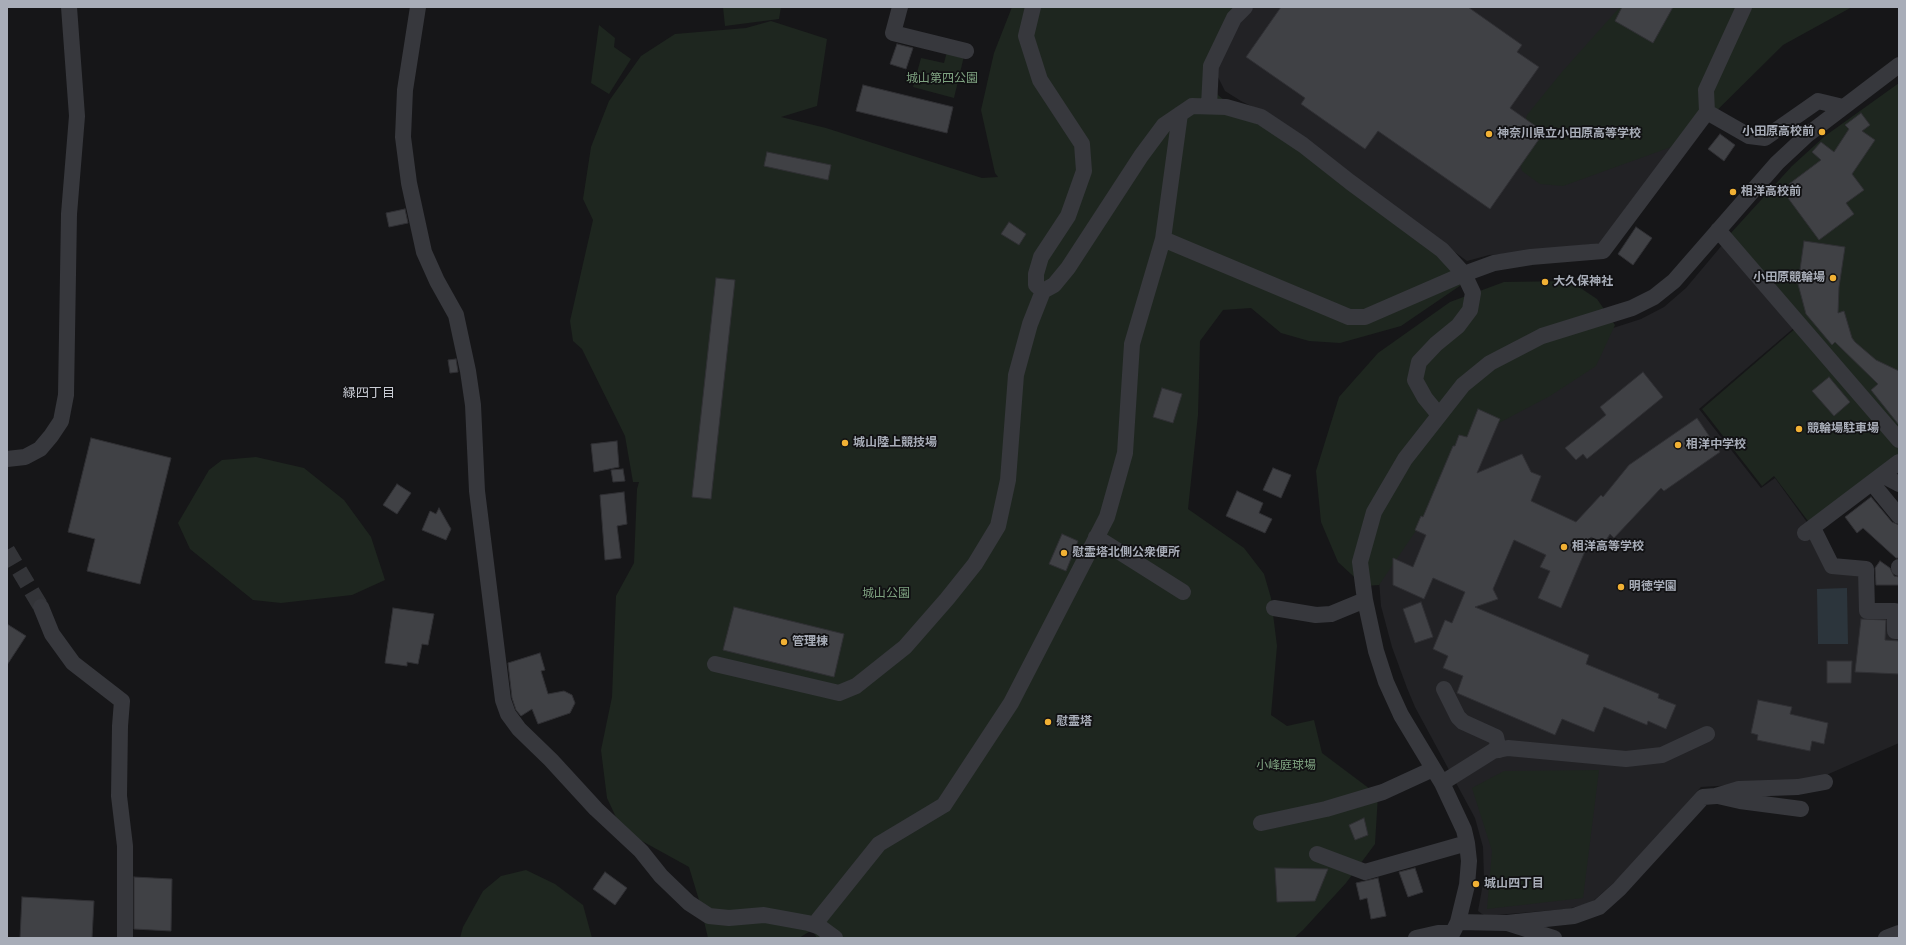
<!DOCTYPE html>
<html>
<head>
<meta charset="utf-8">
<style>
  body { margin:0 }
  #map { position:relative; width:1906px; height:945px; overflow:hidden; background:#161618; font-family:"Titillium Web",sans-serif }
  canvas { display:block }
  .frame { position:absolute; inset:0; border:8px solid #a8adb8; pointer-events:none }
</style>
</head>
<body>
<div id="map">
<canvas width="1906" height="945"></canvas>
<div class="frame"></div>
</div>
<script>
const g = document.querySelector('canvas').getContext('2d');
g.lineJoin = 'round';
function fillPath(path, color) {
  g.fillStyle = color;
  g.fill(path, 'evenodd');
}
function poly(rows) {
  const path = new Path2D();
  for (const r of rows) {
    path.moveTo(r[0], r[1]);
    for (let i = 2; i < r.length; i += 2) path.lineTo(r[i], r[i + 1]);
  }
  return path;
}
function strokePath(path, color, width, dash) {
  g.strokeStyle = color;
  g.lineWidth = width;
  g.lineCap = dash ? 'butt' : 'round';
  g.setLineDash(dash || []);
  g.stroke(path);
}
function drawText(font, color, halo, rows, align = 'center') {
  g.font = font + ' "Titillium Web","Noto Sans JP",sans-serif';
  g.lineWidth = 3.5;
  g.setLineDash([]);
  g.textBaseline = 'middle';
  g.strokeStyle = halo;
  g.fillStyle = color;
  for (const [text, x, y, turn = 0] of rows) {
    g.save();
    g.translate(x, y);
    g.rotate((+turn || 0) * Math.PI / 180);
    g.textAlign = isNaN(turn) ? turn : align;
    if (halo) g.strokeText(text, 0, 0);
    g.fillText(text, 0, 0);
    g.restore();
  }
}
fillPath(poly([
  [1250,7,1736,7,1696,117,1601,243,1516,253,1489,255,1467,261,1265,113,1241,101,1225,91,1218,77,1219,60,1232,32],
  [1723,244,1795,327,1699,409,1761,488,1775,478,1809,525,1830,569,1863,571,1864,613,1892,614,1899,633,1899,743,1824,776,1801,781,1701,787,1625,873,1591,903,1567,909,1485,916,1478,911,1484,878,1483,847,1475,818,1415,707,1407,688,1392,647,1381,606,1379,580,1545,350,1641,319,1664,307,1686,288]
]), '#222225');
fillPath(poly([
  [723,7,781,7,779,19,725,26],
  [1012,7,1237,7,1208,62,1218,95,1247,119,1282,136,1446,261,1464,283,1401,326,1340,343,1309,341,1281,333,1251,308,1223,310,1200,341,1198,415,1188,509,1244,548,1264,574,1271,598,1277,646,1271,715,1287,726,1314,720,1322,753,1378,795,1375,844,1346,883,1303,930,1294,938,817,938,812,930,799,938,708,938,699,900,689,867,622,830,607,798,601,750,612,697,616,596,634,563,637,489,639,482,633,482,625,436,582,349,573,341,570,321,593,220,583,199,591,147,609,101,641,56,675,34,746,28,771,21,827,39,817,106,781,117,826,128,982,178,998,177,995,173,981,110,994,53],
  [1620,7,1852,7,1783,45,1685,142,1563,186,1540,184,1522,171,1517,149,1527,115,1561,73],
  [599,25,615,38,614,47,631,59,609,94,591,83],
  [947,52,964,56,954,98,913,87,921,58,944,63],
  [1899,83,1899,455,1811,525,1774,476,1762,486,1702,409,1804,321,1730,234,1792,166,1825,136],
  [1570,281,1597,299,1615,325,1596,366,1550,396,1495,425,1456,472,1379,585,1364,586,1338,562,1321,522,1316,471,1339,397,1378,353,1450,302,1504,282],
  [256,457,304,468,344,500,371,537,385,580,352,595,281,603,253,600,190,549,178,523,209,470,222,460],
  [1599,770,1583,898,1487,909,1492,851,1472,788,1504,771],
  [526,870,555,884,583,905,592,938,460,938,463,927,483,891,501,876]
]), '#1e261f');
fillPath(poly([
  [1847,588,1848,644,1818,644,1817,589]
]), '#2c353c');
const building = poly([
  [1281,7,1468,7,1522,45,1517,52,1539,67,1510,108,1544,132,1490,209,1378,131,1365,149,1301,104,1305,98,1246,57,1281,7],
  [1622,7,1673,7,1653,43,1615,21,1622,7],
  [897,44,913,48,906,69,890,64,897,44],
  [863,85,953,107,947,133,856,111,863,85],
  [1861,113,1870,125,1862,131,1875,140,1852,174,1864,190,1846,203,1854,214,1819,240,1788,198,1795,193,1789,184,1821,160,1812,152,1821,142,1834,152,1849,129,1845,125,1861,113],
  [1720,134,1735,145,1724,161,1708,149,1720,134],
  [767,152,831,165,828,180,764,166,767,152],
  [405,209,408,223,389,227,386,213,405,209],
  [1009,222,1026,234,1019,245,1001,234,1009,222],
  [1636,227,1652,238,1633,265,1618,254,1636,227],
  [1804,241,1845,247,1839,287,1838,313,1844,311,1852,338,1855,342,1876,360,1899,371,1899,425,1871,390,1878,384,1835,342,1832,345,1806,314,1798,284,1804,241],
  [716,278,735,280,711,499,692,497,716,278],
  [456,359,458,372,450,373,448,360,456,359],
  [1643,372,1663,397,1587,459,1583,454,1576,460,1565,448,1606,415,1600,407,1643,372],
  [1829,377,1850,402,1834,416,1812,391,1829,377],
  [1162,388,1182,394,1173,423,1153,417,1162,388],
  [1478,409,1500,419,1477,473,1522,454,1531,472,1541,476,1531,501,1576,522,1601,495,1603,497,1629,465,1697,418,1720,452,1664,491,1661,488,1614,538,1610,534,1603,545,1591,537,1561,608,1538,598,1550,571,1540,567,1546,555,1514,540,1493,589,1498,599,1475,607,1589,655,1586,664,1659,694,1658,698,1676,705,1666,729,1648,721,1647,725,1604,707,1594,732,1562,719,1555,735,1457,693,1463,676,1443,668,1448,656,1433,649,1445,620,1452,623,1465,592,1433,578,1424,599,1393,585,1393,558,1413,567,1426,535,1415,530,1421,516,1423,517,1453,446,1455,446,1459,435,1467,437,1478,409],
  [91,438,171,458,140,584,87,571,95,539,68,532,91,438],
  [617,441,619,467,594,472,591,444,617,441],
  [1273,468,1291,475,1281,498,1263,490,1273,468],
  [623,469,625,481,613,482,611,470,623,469],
  [397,484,411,493,397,514,383,505,397,484],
  [1237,491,1263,503,1259,513,1272,519,1265,533,1226,516,1237,491],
  [624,492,627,524,617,526,621,558,605,560,600,495,624,492],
  [1871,497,1892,522,1899,525,1899,558,1896,558,1863,528,1857,533,1845,517,1871,497],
  [439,508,451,529,446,540,422,530,430,511,436,514,439,508],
  [1062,534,1078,541,1066,571,1049,564,1062,534],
  [1880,561,1890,568,1894,576,1899,577,1899,585,1876,585,1875,568,1880,561],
  [1421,602,1433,637,1415,643,1403,609,1421,602],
  [734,607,844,634,834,677,723,650,734,607],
  [393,608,434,614,428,645,422,644,418,664,407,662,407,666,385,663,393,608],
  [1861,619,1886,620,1885,640,1899,641,1899,674,1855,672,1861,619],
  [7,624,26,636,7,665,7,624],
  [540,653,545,670,541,671,548,694,564,691,572,695,575,703,570,713,538,724,532,709,521,716,516,710,512,698,508,663,540,653],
  [1827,661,1852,661,1851,683,1827,683,1827,661],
  [1758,700,1792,707,1790,714,1828,723,1824,744,1812,741,1810,751,1757,740,1758,735,1751,733,1758,700],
  [1364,818,1368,835,1355,840,1349,825,1364,818],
  [1275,868,1328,869,1315,901,1277,902,1275,868],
  [1415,868,1423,892,1408,897,1399,872,1415,868],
  [605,872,627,888,615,905,593,889,605,872],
  [134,877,172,879,171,931,134,929,134,877],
  [1378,878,1386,916,1371,919,1367,898,1360,900,1356,883,1378,878],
  [22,897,94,901,92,938,20,938,22,897]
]);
fillPath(building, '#404145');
strokePath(building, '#303034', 1);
strokePath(poly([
  [7,550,41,607]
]), '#333438', 16, [16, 8]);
strokePath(poly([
  [418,7,405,90,403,137,409,183,424,252,437,281,456,315,468,371,473,405,477,491,503,700,508,714,519,729,551,760,596,809,641,851,661,876,689,903,709,916,729,918,764,915,808,923,820,927,835,938],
  [900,7,893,33,966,51],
  [1033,7,1026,36,1040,80,1082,144,1084,171,1068,216,1041,257,1036,274,1036,285,1043,291,1054,285,1068,268,1141,156,1164,125,1192,106,1226,107,1261,117,1303,145,1350,182,1442,250,1464,274,1473,293,1470,310,1458,326,1436,344,1419,362,1415,380,1425,398,1439,415],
  [1209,106,1211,66,1234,18,1245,7],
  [1707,112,1706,90,1744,7],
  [1718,230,1899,440],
  [1163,239,1349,317,1365,317,1464,274,1494,263,1531,257,1603,251,1707,112,1749,136,1765,138,1818,101,1843,107],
  [7,459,25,457,40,449,51,436,61,421,66,395,69,214,77,116,69,7],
  [1882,475,1899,484],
  [1872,483,1899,516],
  [1813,528,1832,566,1866,569,1867,611,1895,611,1895,631,1899,631],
  [1805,533,1899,462],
  [1096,537,1183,592],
  [1899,568,1899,567],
  [41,607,52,634,73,663,122,701,120,726,119,796,125,846,125,938],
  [1274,608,1316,615,1331,614,1365,600],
  [715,664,839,693,856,686,905,647,947,599,975,564,998,526,1008,480,1016,375,1030,324,1043,291],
  [1444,689,1458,717,1463,722,1496,737,1499,750],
  [1442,783,1493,751,1508,748,1626,759,1662,755,1707,734],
  [1718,796,1740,801,1801,809],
  [1261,823,1326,809,1383,792,1433,769],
  [1317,854,1365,872,1467,843],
  [1458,922,1507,923,1554,938],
  [1507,923,1574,916,1599,907,1619,889,1703,797,1716,796,1739,789,1798,787,1825,782],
  [814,925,879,844,944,805,1011,703,1107,517,1125,453,1132,344,1163,239,1180,114],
  [1416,938,1438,933,1452,933],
  [1450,938,1458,922,1467,885,1469,861,1467,843,1464,830,1442,783,1401,715,1386,682,1376,651,1365,600,1360,562,1374,512,1405,459,1463,385,1490,363,1542,336,1632,308,1654,297,1674,281,1777,163,1807,135,1899,65],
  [1886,938,1899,933]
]), '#37383d', 16);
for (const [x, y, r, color] of [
  [1822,132,4,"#f2b134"],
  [1489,134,4,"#f2b134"],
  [1733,192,4,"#f2b134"],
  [1833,278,4,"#f2b134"],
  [1545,282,4,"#f2b134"],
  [1799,429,4,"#f2b134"],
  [845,443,4,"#f2b134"],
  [1678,445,4,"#f2b134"],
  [1564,547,4,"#f2b134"],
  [1064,553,4,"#f2b134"],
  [1621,587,4,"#f2b134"],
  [784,642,4,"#f2b134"],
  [1048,722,4,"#f2b134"],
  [1476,884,4,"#f2b134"]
]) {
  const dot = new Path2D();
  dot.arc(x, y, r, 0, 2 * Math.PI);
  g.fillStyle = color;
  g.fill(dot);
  strokePath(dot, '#111113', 1.5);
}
drawText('12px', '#7fa381', '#111113', [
  ["城山第四公園",942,79],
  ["城山公園",886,594],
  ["小峰庭球場",1286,766]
]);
drawText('bold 12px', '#a8adb8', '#111113', [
  ["小田原高校前",1814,132,"right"],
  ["神奈川県立小田原高等学校",1497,134],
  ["相洋高校前",1741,192],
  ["小田原競輪場",1825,278,"right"],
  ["大久保神社",1553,282],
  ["競輪場駐車場",1807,429],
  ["城山陸上競技場",853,443],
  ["相洋中学校",1686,445],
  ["相洋高等学校",1572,547],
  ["慰霊塔北側公衆便所",1072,553],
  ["明徳学園",1629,587],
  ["管理棟",792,642],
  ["慰霊塔",1056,722],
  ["城山四丁目",1484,884]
], 'left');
drawText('13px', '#c9ccd4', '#111113', [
  ["緑四丁目",369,394]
]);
</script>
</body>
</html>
